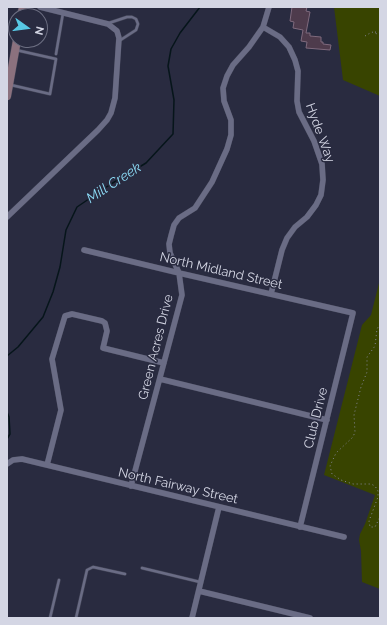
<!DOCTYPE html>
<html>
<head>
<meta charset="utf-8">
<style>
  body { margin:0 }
  #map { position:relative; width:387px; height:625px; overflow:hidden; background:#292b40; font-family:Raleway,sans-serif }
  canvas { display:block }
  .frame { position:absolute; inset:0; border:8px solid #d4d6e4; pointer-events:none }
  .north { position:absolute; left:8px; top:8px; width:40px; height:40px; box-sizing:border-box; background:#292b40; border:1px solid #6d6f82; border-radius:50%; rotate:104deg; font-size:11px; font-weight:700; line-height:16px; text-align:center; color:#d4d6e4 }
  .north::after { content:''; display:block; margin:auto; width:14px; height:18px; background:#58c8e4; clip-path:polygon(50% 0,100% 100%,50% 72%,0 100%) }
</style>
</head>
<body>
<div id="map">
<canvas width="387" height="625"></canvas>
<div class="frame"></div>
<div class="north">N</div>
</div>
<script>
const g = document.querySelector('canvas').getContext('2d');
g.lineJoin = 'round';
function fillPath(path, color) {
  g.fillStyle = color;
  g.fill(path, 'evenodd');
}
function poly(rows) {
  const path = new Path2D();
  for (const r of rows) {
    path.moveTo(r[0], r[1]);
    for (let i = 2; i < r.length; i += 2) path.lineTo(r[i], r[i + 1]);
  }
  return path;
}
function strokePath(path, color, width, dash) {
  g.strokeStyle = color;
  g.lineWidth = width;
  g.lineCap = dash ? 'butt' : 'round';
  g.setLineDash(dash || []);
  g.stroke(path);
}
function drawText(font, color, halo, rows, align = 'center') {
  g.font = font + ' Raleway,sans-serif';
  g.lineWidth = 3;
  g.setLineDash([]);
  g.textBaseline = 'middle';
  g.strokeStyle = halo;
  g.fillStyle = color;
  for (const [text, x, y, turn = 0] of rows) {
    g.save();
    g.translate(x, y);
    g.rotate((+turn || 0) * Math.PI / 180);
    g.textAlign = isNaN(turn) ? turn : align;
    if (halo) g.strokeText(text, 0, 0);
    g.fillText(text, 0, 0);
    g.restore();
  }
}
fillPath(poly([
  [334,7,380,7,380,96,343,80],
  [380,279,380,589,362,582,361,551,359,540,360,534,365,524,375,495,324,475,362,325,371,315]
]), '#384400');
strokePath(poly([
  [7,356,18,347,43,317,53,292,60,267,66,230,77,207,111,184,146,163,173,134,174,100,168,66,171,49,180,33,200,7],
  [7,412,9,417,10,434,7,439]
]), '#06151a', 1.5);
const building = poly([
  [292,7,307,7,306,11,310,12,306,33,310,33,310,36,321,37,321,42,323,42,323,44,331,45,330,50,306,48,307,42,301,41,303,30,293,28,294,22,290,21,292,7]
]);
fillPath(building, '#4e3b4c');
strokePath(building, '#7f6a7d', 1);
const lane = poly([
  [109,23,127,17,132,17,136,19,138,24,136,30,119,41],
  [56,54,63,13],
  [11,85,50,94,56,59,16,50],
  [142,568,200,582],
  [50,618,59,580],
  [76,618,87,570,93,567,125,574]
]);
const street = poly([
  [263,27,280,37,289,47,295,60,298,71,297,101,299,112,314,141,322,164,323,180,321,195,316,205,307,217,295,227,287,238,282,250,271,294],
  [7,217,98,130,107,120,111,113,115,98,119,38,117,31,108,24,40,7],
  [84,250,179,273,353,313,300,527],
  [160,379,327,420],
  [7,464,13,460,22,459,344,537],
  [47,465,61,410,52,359,65,316,72,314,102,321,105,323,107,331,103,348,164,363],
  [131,486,182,295,179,273,170,253,169,244,171,236,174,225,179,218,195,208,212,182,227,149,231,135,231,120,224,101,223,88,227,76,233,65,249,47,263,27,269,7],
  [199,591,310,618],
  [192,618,219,507]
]);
const secondary = poly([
  [21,16,23,7],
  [7,96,17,40]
]);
strokePath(lane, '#444658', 3.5);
strokePath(street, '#444658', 6);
strokePath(secondary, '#444658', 9);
strokePath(poly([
  [375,32,380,33],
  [365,36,372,32,380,35],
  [380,324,377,329,375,346,367,357,367,372,361,387,354,415,355,432,353,437,336,453,330,466,332,474,341,480,353,484,371,484,375,486,378,491,378,497,369,521,370,527,375,527,380,517]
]), '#858798', 1, [1, 3]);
strokePath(lane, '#6a6c85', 2.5);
strokePath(street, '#6a6c85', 5.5);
strokePath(secondary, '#8b717e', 8);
drawText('13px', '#d4d6e4', '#292b40', [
  ["Hyde Way",320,133,70],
  ["North Midland Street",221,271,13],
  ["Green Acres Drive",156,347,-76],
  ["Club Drive",316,418,-76],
  ["North Fairway Street",178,486,13]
]);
drawText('italic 14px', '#8dddf8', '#292b40', [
  ["Mill Creek",114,183,-33]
]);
</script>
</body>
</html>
